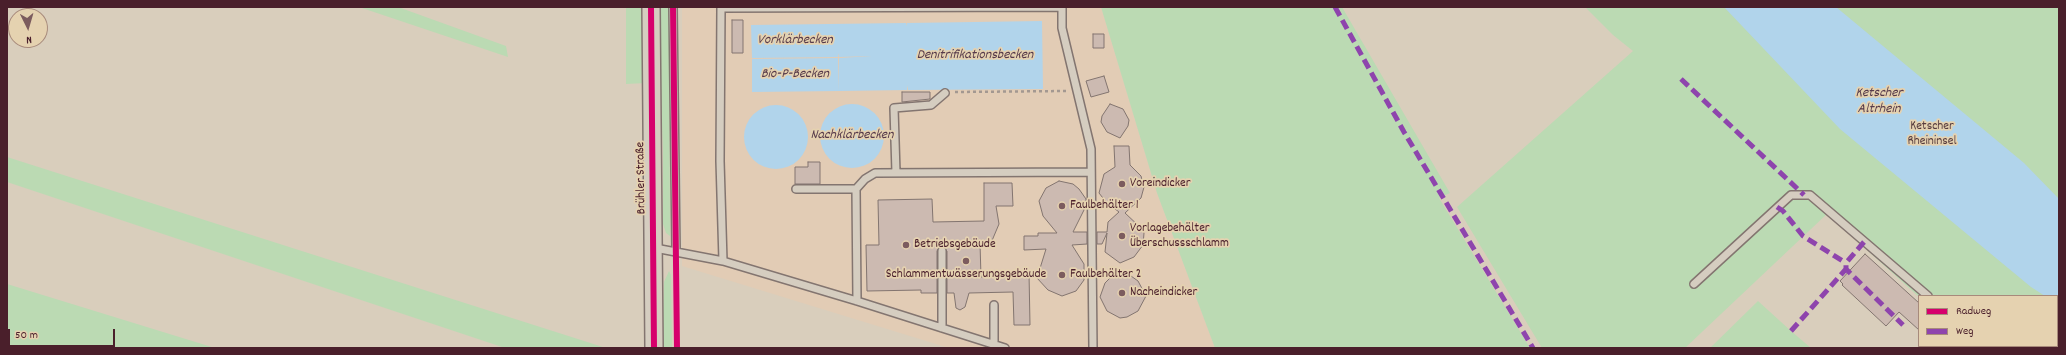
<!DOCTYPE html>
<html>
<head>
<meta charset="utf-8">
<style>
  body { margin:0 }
  #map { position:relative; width:2066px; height:355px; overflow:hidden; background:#d9cebc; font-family:Dekko,sans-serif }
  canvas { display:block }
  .frame { position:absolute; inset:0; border:8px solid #4a1f2b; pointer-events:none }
  .legend { position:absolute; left:1918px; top:295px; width:140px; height:52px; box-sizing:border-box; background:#e5d2b0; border:1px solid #a78a7b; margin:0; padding:5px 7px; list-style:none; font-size:12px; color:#4a1f2b }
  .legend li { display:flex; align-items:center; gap:8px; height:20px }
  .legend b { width:20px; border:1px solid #a78a7b }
  .north { position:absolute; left:8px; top:8px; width:40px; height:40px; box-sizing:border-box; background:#e5d2b0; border:1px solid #a78a7b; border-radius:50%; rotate:175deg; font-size:11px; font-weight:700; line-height:16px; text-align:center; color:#4a1f2b }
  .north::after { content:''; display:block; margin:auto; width:14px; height:18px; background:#7c5c5e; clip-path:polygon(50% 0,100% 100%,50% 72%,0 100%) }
  .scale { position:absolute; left:8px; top:329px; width:107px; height:18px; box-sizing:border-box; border:2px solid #4a1f2b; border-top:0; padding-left:5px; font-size:12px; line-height:14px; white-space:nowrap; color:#4a1f2b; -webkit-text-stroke:3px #e5d2b0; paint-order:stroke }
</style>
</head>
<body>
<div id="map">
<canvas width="2066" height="355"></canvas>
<div class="frame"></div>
<ul class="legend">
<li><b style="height:5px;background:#d6006c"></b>Radweg</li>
<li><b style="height:5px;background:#8e44ad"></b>Weg</li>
</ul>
<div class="north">N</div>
<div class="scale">50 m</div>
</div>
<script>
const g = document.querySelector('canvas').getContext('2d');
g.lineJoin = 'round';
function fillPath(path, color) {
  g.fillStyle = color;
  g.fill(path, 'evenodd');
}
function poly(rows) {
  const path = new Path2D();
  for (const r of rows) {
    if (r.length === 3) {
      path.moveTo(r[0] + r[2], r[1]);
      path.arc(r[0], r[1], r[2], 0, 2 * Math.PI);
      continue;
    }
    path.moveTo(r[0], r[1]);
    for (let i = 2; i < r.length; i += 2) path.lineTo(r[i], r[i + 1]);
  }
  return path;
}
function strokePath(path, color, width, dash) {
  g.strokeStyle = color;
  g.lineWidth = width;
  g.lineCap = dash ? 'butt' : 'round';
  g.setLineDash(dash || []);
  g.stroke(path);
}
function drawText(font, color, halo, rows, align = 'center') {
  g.font = font + ' Dekko,sans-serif';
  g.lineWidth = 3.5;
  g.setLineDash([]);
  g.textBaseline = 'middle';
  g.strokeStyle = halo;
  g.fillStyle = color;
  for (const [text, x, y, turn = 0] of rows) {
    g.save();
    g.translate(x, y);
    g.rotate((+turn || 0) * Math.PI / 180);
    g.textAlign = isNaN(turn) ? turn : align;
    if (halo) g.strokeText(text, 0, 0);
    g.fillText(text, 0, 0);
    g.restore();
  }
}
fillPath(poly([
  [682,7,1101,7,1157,193,1215,348,949,348,682,266]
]), '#e2ccb5');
fillPath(poly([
  [359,7,398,7,506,46,508,57],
  [626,7,642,7,646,83,626,84],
  [657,7,669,7,670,236,666,233,663,224,663,150],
  [1101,7,1342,7,1450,193,1439,198,1530,348,1215,348,1157,193],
  [1585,7,2059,7,2059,348,1989,348,1986,346,2057,346,2057,296,1919,297,1857,241,1829,212,1685,348,1542,348,1457,207,1633,51,1613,35],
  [7,157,606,348,505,348,7,182],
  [669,271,671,275,672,348,662,348,664,282],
  [7,284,215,348,7,348],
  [1758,301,1791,331,1811,348,1710,348]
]), '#bbdab3');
fillPath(poly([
  [1724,7,1836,7,2024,163,2059,199,2059,305,2057,304,2057,296,2045,296,2031,287,1840,129],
  [1042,21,1043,89,908,90,907,85,907,90,839,91,839,58,872,56,839,57,838,53,838,57,752,58,751,25,906,23,906,26,907,23],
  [838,58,839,91,752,92,752,59],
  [852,136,32],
  [776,137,32]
]), '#b1d4eb');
const building = poly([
  [732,20,743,20,743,53,732,53,732,20],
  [1093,34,1104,34,1104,48,1093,48,1093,34],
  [1104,76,1109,92,1091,97,1086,81,1104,76],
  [902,92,930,92,930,99,902,102,902,92],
  [1110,104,1123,109,1129,120,1128,126,1120,138,1107,132,1101,122,1102,116,1110,104],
  [1114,146,1129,146,1130,165,1141,176,1144,187,1141,198,1125,213,1141,228,1144,233,1143,245,1134,257,1120,263,1105,252,1107,233,1102,244,1097,244,1097,232,1107,232,1108,222,1119,212,1106,202,1099,193,1104,174,1115,167,1114,146],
  [808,162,820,162,820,184,795,184,795,167,808,167,808,162],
  [1059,181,1073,184,1079,189,1086,199,1084,210,1073,232,1087,232,1087,244,1072,245,1084,264,1084,280,1076,291,1062,296,1048,290,1037,278,1046,249,1024,250,1024,236,1038,236,1038,233,1057,233,1043,216,1039,201,1046,188,1059,181],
  [984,183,1012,183,1013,206,996,206,999,224,991,243,980,243,981,277,1013,277,1013,273,1029,273,1030,325,1014,325,1013,292,969,293,965,307,960,310,956,308,954,293,947,293,947,251,942,246,939,247,937,251,937,293,921,293,921,290,867,291,866,245,879,245,878,200,932,199,933,222,984,221,984,183],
  [1865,254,1919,303,1919,330,1899,312,1886,326,1842,285,1843,284,1840,281,1865,254],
  [1124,271,1138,281,1146,296,1138,311,1127,317,1120,318,1107,311,1100,297,1105,283,1110,278,1124,271]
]);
fillPath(building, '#ccbab1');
strokePath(building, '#837570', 1);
const service = poly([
  [673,7,676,251],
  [896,173,894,108,931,105,945,93],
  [796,189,856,189],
  [655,248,723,261,857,301,1005,348],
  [942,251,942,328],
  [723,261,720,161,721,8,1062,7,1062,28,1091,149,1093,348],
  [1694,284,1791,195,1810,195,1928,296],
  [857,301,856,189,865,179,875,173,1091,172],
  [994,344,994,305],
  [1969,346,1970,348]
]);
const tertiary = poly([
  [651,7,654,348]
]);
strokePath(service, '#837570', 10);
strokePath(tertiary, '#837570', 20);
strokePath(poly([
  [955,92,1068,91]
]), '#a39891', 2.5, [3, 3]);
strokePath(service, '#d5cdc0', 7);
strokePath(tertiary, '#d5cdc0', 17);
strokePath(poly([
  [1335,7,1404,132,1533,348],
  [1681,79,1804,195],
  [1777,207,1783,211,1803,236,1846,263],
  [1864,242,1846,263,1846,269,1903,325],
  [1791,331,1846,269]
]), '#8e44ad', 5, [10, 5]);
strokePath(poly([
  [651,7,654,348],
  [673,7,677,348]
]), '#d6006c', 6);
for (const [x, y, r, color] of [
  [1122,184,4,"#7c5c5e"],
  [1062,206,4,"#7c5c5e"],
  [1122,236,4,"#7c5c5e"],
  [906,245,4,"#7c5c5e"],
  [966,261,4,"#7c5c5e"],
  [1062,275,4,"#7c5c5e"],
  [1122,293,4,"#7c5c5e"]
]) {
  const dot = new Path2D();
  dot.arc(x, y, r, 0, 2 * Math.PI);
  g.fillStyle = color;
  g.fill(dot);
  strokePath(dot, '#e5d2b0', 1.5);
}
drawText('13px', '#573c3e', '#e5d2b0', [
  ["Ketscher",1932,127],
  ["Rheininsel",1932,142]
]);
drawText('13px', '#4a1f2b', '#e5d2b0', [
  ["Brühler Straße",642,178,-91]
]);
drawText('13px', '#4a1f2b', '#e5d2b0', [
  ["Voreindicker",1130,184],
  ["Faulbehälter 1",1070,206],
  ["Vorlagebehälter",1130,229],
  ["Überschussschlamm",1130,244],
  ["Betriebsgebäude",914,245],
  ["Schlammentwässerungsgebäude",966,275,"center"],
  ["Faulbehälter 2",1070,275],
  ["Nacheindicker",1130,293]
], 'left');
drawText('italic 14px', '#573b4b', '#e5d2b0', [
  ["Vorklärbecken",795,41],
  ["Denitrifikationsbecken",975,56],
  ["Bio-P-Becken",795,75],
  ["Ketscher",1879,94],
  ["Altrhein",1879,110],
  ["Nachklärbecken",852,136]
]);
</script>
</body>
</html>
